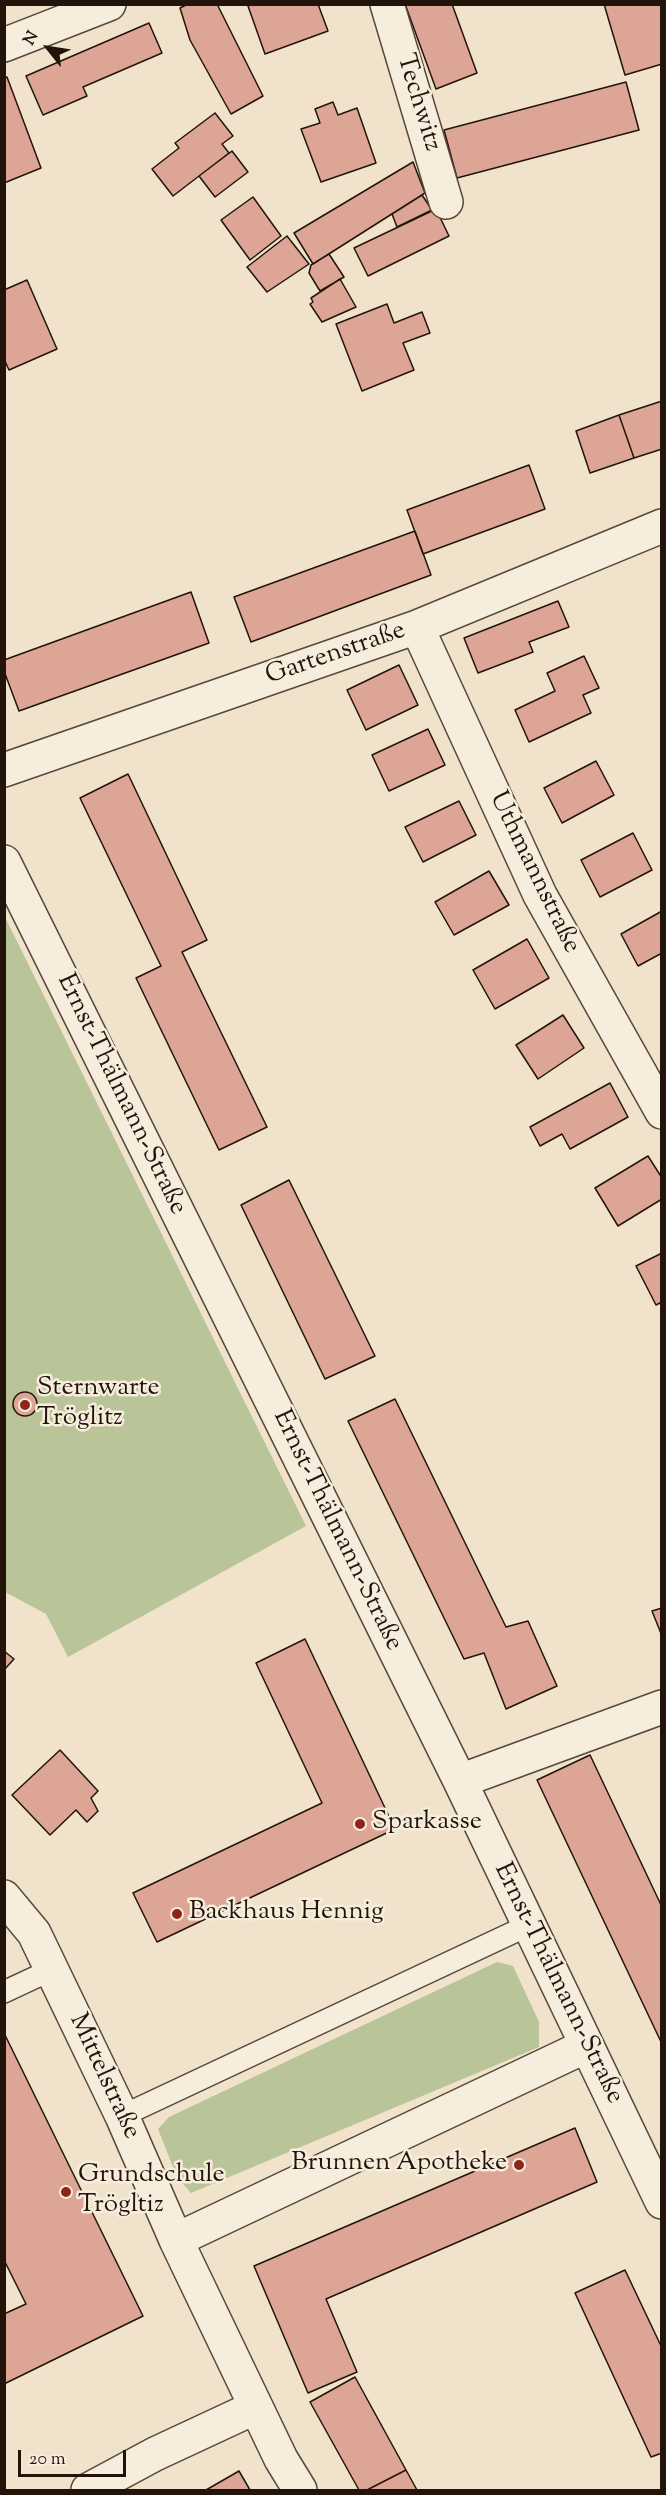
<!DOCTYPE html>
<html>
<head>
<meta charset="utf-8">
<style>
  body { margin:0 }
  #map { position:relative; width:666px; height:2495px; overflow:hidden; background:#f1e3cb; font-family:"Sorts Mill Goudy",serif }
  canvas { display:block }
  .frame { position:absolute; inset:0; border:6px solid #22140b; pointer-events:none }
  .north { position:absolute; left:18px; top:18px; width:60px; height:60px; -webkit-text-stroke:4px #f6eddd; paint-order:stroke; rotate:300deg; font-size:16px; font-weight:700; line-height:24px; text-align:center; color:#22140b }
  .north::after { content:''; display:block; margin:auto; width:21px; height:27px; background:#22140b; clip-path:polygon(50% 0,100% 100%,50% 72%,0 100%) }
  .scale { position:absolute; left:18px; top:2450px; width:108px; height:27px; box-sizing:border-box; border:3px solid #22140b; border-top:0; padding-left:8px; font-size:18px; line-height:21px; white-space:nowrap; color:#22140b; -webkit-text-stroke:4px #f6eddd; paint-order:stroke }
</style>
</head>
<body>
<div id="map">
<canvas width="666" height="2495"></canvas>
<div class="frame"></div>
<div class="north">N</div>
<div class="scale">20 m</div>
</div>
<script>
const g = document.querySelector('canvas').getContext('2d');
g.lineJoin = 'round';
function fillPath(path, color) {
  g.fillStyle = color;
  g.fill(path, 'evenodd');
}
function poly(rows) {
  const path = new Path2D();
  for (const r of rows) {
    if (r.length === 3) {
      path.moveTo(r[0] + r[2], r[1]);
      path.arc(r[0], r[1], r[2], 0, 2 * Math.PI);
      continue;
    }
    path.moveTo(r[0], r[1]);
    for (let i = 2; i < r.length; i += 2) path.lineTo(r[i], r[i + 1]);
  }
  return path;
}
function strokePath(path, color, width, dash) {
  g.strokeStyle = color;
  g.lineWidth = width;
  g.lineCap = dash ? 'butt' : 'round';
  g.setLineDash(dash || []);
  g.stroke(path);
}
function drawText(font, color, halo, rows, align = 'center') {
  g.font = font + ' "Sorts Mill Goudy",serif';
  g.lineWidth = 5;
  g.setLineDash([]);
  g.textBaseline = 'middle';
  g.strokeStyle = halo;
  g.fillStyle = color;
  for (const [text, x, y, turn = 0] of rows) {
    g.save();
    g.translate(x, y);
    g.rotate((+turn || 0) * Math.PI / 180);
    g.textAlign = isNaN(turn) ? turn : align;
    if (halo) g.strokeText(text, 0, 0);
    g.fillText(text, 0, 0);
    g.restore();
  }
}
fillPath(poly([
  [5,917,306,1526,68,1657,46,1614,5,1592],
  [497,1962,513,1966,539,2022,539,2047,191,2193,177,2177,158,2129,169,2117]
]), '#b9c498');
const building = poly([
  [188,4,217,4,263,96,231,114,190,40,180,8,188,4],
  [252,4,318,4,328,31,265,54,248,6,252,4],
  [405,4,452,4,477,73,436,89,405,4],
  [604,4,662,4,662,64,625,75,604,4],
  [149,23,162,53,83,87,87,96,43,115,26,76,149,23],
  [7,77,41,168,4,183,4,78,7,77],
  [626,82,639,130,457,178,444,130,626,82],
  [333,102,338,115,357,108,376,163,321,182,301,129,320,123,315,109,333,102],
  [215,113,233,136,222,144,229,153,173,196,152,169,179,148,175,143,215,113],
  [232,151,248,172,215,197,199,176,232,151],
  [413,162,425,193,313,264,294,233,413,162],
  [422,195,432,210,397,227,392,214,422,195],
  [253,197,281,236,250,260,221,220,253,197],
  [436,209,449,236,368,276,354,248,436,209],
  [287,236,309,264,267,292,247,267,287,236],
  [329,254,344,277,320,291,309,273,311,265,329,254],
  [340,279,356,307,322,322,310,304,313,302,311,298,340,279],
  [27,280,57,349,9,370,4,359,4,290,27,280],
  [387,304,394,323,422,312,430,333,403,343,414,370,362,391,336,324,387,304],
  [662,401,662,449,634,458,619,415,662,401],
  [619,415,634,458,590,473,576,431,619,415],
  [529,465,545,509,423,554,407,510,529,465],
  [415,531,431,575,251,642,234,597,415,531],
  [191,592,209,643,19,711,4,671,4,660,191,592],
  [558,601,569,627,529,642,533,652,478,673,464,638,558,601],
  [584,656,599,688,583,695,591,713,529,742,515,710,555,691,547,673,584,656],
  [399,665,418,705,366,730,347,690,399,665],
  [428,729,445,765,389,791,372,755,428,729],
  [596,761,614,795,562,823,544,788,596,761],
  [128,774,207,940,182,952,267,1127,219,1150,136,978,161,966,80,798,128,774],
  [459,801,476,835,423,862,405,827,459,801],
  [633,833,652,870,600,897,581,860,633,833],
  [489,871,509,905,454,935,435,902,489,871],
  [662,911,662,953,638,966,621,934,662,911],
  [527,939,549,978,495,1009,473,970,527,939],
  [563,1015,584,1048,538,1079,516,1045,563,1015],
  [610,1083,628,1117,570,1149,562,1134,540,1146,530,1127,610,1083],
  [648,1156,662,1178,662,1199,618,1226,595,1188,648,1156],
  [289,1180,375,1356,325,1379,241,1205,289,1180],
  [662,1253,662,1302,656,1305,636,1266,662,1253],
  [25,1404,12],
  [395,1399,506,1627,528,1621,557,1686,506,1709,484,1653,464,1659,348,1421,395,1399],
  [662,1608,662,1636,652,1611,662,1608],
  [305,1639,395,1829,157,1942,133,1893,322,1803,256,1663,305,1639],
  [4,1651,14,1659,4,1670,4,1651],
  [60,1750,98,1791,91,1798,98,1811,87,1822,76,1810,50,1835,12,1795,60,1750],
  [590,1755,662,1907,662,2044,537,1780,590,1755],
  [4,2033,143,2316,4,2384,4,2314,26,2304,4,2260,4,2033],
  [575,2128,597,2182,326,2299,357,2372,308,2393,254,2266,575,2128],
  [625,2270,662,2348,662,2453,651,2457,575,2293,625,2270],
  [355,2377,406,2470,367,2490,359,2490,310,2402,355,2377],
  [406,2470,417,2490,367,2490,406,2470],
  [239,2471,250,2490,206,2490,239,2471]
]);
fillPath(building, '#dca596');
strokePath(building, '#22140b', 1.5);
const lane = poly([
  [4,1992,51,1970],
  [122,2116,529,1925]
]);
const street = poly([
  [387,4,446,202],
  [4,45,109,4],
  [417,627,540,895,662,1112],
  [4,770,417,627,662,526],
  [4,862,460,1781,662,2202],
  [460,1781,662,1707],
  [4,1897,34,1933,122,2116,176,2240,281,2459,300,2490],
  [176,2240,586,2046],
  [88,2490,155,2454,256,2407]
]);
strokePath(lane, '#56483b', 24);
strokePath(street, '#56483b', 36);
strokePath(lane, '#f6eddd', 21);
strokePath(street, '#f6eddd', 33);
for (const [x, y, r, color] of [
  [25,1405,6,"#8f2418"],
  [360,1824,6,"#8f2418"],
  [177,1914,6,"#8f2418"],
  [519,2165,6,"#8f2418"],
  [66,2192,6,"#8f2418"]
]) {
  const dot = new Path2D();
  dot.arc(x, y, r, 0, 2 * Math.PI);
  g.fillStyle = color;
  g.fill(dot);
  strokePath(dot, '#f6eddd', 2);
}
drawText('26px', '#22140b', '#f6eddd', [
  ["Techwitz",417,103,73],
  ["Gartenstraße",336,655,-19],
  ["Uthmannstraße",533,873,64],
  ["Ernst-Thälmann-Straße",120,1095,64],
  ["Ernst-Thälmann-Straße",336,1531,64],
  ["Ernst-Thälmann-Straße",557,1984,64],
  ["Mittelstraße",103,2077,65]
]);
drawText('26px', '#22140b', '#f6eddd', [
  ["Sternwarte",37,1390],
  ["Tröglitz",37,1420],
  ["Sparkasse",372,1824],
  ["Backhaus Hennig",189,1914],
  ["Brunnen Apotheke",507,2165,"right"],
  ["Grundschule",78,2177],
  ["Trögltiz",78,2207]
], 'left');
</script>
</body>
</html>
